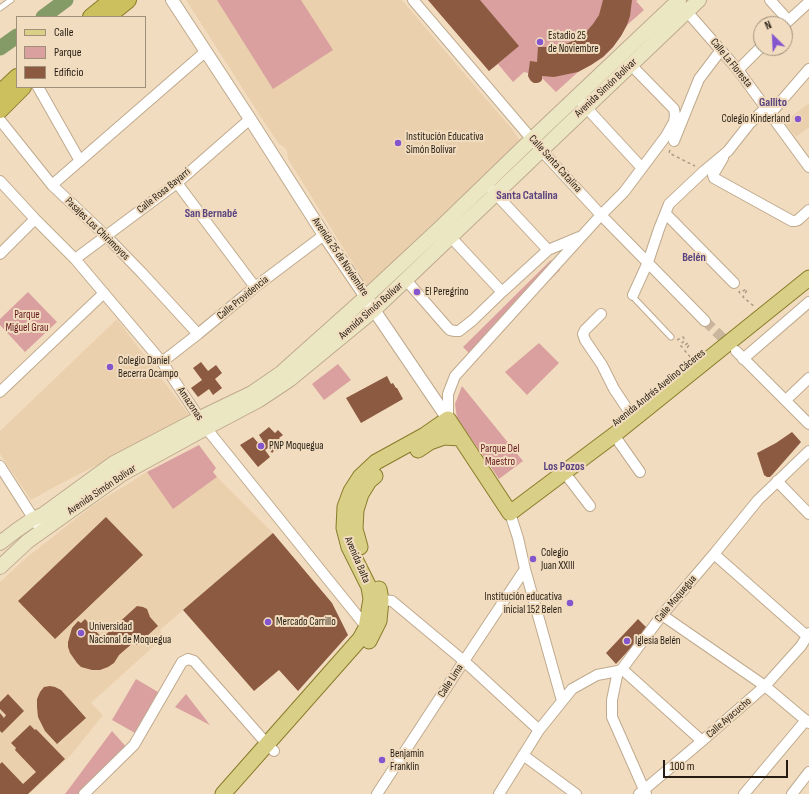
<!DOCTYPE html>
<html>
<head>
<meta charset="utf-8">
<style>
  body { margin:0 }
  #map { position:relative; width:809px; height:794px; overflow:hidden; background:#f2dcbf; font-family:"Sofia Sans Condensed",sans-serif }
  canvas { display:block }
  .legend { position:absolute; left:16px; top:16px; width:130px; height:72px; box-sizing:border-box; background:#f2dcbf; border:1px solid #a0907a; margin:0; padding:5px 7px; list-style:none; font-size:12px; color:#251d13 }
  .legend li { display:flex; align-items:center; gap:8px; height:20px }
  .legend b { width:20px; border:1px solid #a0907a }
  .north { position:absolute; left:753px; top:16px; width:40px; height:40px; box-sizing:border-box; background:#f2dcbf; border:1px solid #a0907a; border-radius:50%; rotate:336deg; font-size:11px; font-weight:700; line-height:16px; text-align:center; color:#251d13 }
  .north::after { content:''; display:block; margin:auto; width:14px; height:18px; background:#8555ce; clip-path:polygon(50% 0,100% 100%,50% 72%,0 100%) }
  .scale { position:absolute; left:663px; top:760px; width:125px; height:18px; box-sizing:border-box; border:2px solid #251d13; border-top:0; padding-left:5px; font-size:12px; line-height:14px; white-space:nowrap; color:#251d13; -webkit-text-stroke:3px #f2dcbf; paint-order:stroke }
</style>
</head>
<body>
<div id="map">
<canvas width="809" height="794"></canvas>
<ul class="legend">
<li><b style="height:5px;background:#d9cf86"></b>Calle</li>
<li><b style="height:11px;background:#d9a09f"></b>Parque</li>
<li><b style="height:11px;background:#8c5a40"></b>Edificio</li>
</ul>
<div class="north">N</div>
<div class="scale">100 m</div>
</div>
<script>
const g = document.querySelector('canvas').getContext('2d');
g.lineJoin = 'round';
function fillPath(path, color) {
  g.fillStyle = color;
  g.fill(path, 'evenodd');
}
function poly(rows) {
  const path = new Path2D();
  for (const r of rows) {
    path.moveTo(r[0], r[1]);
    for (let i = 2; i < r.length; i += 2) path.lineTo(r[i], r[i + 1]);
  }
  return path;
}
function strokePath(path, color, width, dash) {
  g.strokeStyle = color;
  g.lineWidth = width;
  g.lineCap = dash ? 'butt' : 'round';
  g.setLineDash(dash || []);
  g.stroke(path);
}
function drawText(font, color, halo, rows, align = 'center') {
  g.font = font + ' "Sofia Sans Condensed",sans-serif';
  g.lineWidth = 4;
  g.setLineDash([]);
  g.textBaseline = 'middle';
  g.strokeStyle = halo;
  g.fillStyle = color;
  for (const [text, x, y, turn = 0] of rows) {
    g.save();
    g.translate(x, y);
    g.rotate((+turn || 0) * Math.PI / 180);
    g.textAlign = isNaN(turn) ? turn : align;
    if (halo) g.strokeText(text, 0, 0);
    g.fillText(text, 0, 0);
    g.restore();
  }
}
fillPath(poly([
  [186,0,402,0,462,71,513,130,520,141,367,286,288,159,287,151,284,147,279,144,266,125],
  [809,103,809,127,796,137,784,122],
  [117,319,190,416,115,456,56,486,31,500,0,454,0,431],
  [147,472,173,508,217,477,273,533,160,630,165,636,91,703,103,715,71,755,29,794,0,794,0,582,26,558,92,506]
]), '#ebd0ad');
fillPath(poly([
  [217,0,301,0,333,50,273,89],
  [428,0,638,0,636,1,644,10,627,25,621,36,613,47,603,57,591,65,578,72,556,92,542,78,540,82,537,83,534,83,531,81,529,79,528,73,524,72,513,82,498,64,489,71],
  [551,260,560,270,472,356,463,347],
  [28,292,57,322,25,352,0,325,0,319],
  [539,343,559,363,527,395,505,372],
  [338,364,351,380,324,400,312,384],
  [462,386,523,461,499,479,457,418,455,404],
  [199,445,216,468,213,472,217,477,173,509,147,472],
  [136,679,158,692,135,733,112,720],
  [186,694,210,725,175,707],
  [112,731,129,750,82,794,65,794]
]), '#d9a09f');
strokePath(poly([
  [43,17,66,0],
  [0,48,17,36]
]), '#849b68', 15);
fillPath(poly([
  [428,0,480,0,519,46,489,71],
  [603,0,632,0,630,16,627,25,621,36,613,47,603,57,591,65,578,72,554,77,542,76,542,80,540,82,537,83,534,83,531,81,528,76,530,61,537,62,538,47,552,47,563,45,573,41,586,32,593,24,599,15],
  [201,362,208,371,216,365,222,373,215,379,222,388,213,395,209,389,198,397,191,388,202,380,193,368],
  [387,376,391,384,393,383,396,388,397,388,403,399,361,423,346,398],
  [269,427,275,433,278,430,283,435,279,438,284,445,277,451,275,450,272,453,268,448,265,450,270,457,258,467,240,445,253,437,259,444,263,441,259,435],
  [792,432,801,442,772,475,770,477,767,477,764,475,757,453,776,443],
  [106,517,143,555,55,639,18,601],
  [273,533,332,603,348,635,298,691,279,670,254,691,183,610],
  [137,606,143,607,147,609,150,617,158,626,137,645,134,642,119,655,114,663,108,667,100,670,92,670,81,667,77,663,70,653,68,647,68,642,72,628,78,621,81,623,85,619,102,638],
  [638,619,648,629,616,664,606,653],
  [50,686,55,687,61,690,86,718,57,744,45,731,38,717,37,707,37,699,40,692,44,687],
  [8,694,24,711,2,733,0,731,0,713,4,718,6,715,0,709,0,702],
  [30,725,35,730,36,729,65,759,28,794,0,794,0,764,2,762,23,784,36,772,15,750,16,748,11,743]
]), '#8c5a40');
strokePath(poly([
  [705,321,732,347]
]), '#c9b69d', 10, [10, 5]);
const service = poly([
  [0,8,11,0],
  [633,295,635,299,671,337]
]);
const minor = poly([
  [413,0,541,150,601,215,705,321],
  [770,0,788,20],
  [683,7,738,70,809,167],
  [785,24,809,2],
  [738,70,761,47],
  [38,87,80,161],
  [582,103,642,168],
  [770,114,809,69],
  [0,120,52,185,106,236,142,273,198,334],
  [674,141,699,79,721,50],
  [723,158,713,175,714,178,792,221,795,221,798,220,809,210],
  [0,181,35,219,75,259,162,362,206,428,368,629],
  [177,183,255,287],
  [52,185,205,52],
  [492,190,548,250,502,292],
  [666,214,734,283],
  [548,250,579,237],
  [0,254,35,219],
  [75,259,106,236,177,183,250,119],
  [406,280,447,327,450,330,455,331,459,331,473,320,502,292,446,232],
  [633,295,648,262,659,229,669,204,704,171,728,151,750,123,766,108],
  [601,314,585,330,583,334,585,340,602,365,614,389,634,419],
  [736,351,809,424],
  [743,359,809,302],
  [162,362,198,334,255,287,324,235],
  [0,392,104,293],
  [786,400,809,378],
  [448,419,448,394,455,376,601,215,624,192,666,136,674,122,675,115,674,109,631,65],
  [614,435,640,472],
  [0,466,37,524],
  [564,472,590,506],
  [777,481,809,514],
  [510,513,518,538,525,569,562,701],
  [714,554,808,637],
  [375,599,392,601,464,661,539,730],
  [662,615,765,686,809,723],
  [622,669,702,741],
  [618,671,612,700,612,717,646,794],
  [523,755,576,794],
  [84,794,134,745,182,662,188,659,194,661,267,744,274,751],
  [377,794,464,661,525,569],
  [499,794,539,730,572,689,597,675,618,671,622,669,662,615,714,554,758,500,809,451],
  [639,794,702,741,765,686,801,646,809,633],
  [744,794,806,720],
  [792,794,809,772]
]);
const tertiary = poly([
  [172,0,250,119,324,235,366,297,374,310,448,419]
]);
const secondary = poly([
  [0,543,17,530,33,519,44,514,114,463,200,418,252,393,281,373,366,297,441,227,532,139,679,0],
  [0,567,28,541,122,474,206,428,259,400,289,380,374,310,699,0]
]);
const primary = poly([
  [418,450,430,442,444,437,460,438],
  [360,547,355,529,356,510,361,494,369,481,375,476],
  [369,641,379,621,381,600,379,589],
  [223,794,360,639,366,628,371,599,369,587,349,547,344,528,345,507,351,491,360,477,376,462,425,435,448,419,510,513,614,435,809,278]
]);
const trunk = poly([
  [91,17,112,0],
  [107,17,128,0],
  [0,93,17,77],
  [0,110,23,87]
]);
strokePath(service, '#bfaa8e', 7);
strokePath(minor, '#bfaa8e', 12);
strokePath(tertiary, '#bfaa8e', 14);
strokePath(secondary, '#bfaa8e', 16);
strokePath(primary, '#897c2a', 17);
strokePath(trunk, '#897c2a', 18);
strokePath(poly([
  [670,150,669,153,695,166],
  [740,291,739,292,740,293,746,289,747,290,743,297,755,307],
  [677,340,683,337,685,340,680,345,682,347,688,343,689,345,685,351,692,359]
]), '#ab9a84', 1.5, [3, 3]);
strokePath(service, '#fff', 5);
strokePath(minor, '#fff', 10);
strokePath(tertiary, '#fff', 12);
strokePath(secondary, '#ece7c3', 14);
strokePath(primary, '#d9cf86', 15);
strokePath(trunk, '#ccbf5e', 16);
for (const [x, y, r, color] of [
  [540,42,4,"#8555ce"],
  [798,119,4,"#8555ce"],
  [398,143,4,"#8555ce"],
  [417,292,4,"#8555ce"],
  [110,367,4,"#8555ce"],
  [261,446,4,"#8555ce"],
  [533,559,4,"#8555ce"],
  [570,603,4,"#8555ce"],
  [268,622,4,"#8555ce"],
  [81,633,4,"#8555ce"],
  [627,641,4,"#8555ce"],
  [382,760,4,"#8555ce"]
]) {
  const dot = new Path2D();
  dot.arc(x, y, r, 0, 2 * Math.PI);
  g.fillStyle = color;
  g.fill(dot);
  strokePath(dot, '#f2dcbf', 1.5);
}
drawText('11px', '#251d13', '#f2dcbf', [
  ["Estadio 25",548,36],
  ["de Noviembre",548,49],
  ["Colegio Kinderland",790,119,"right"],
  ["Institución Educativa",406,137],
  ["Simón Bolívar",406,150],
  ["El Peregrino",425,292],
  ["Colegio Daniel",118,361],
  ["Becerra Ocampo",118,374],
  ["PNP Moquegua",269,446],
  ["Colegio",541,553],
  ["Juan XXIII",541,566],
  ["Institución educativa",562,597,"right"],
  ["inicial 152 Belen",562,610,"right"],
  ["Mercado Carrillo",276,622],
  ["Universidad",89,627],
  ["Nacional de Moquegua",89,640],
  ["Iglesia Belén",635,641],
  ["Benjamin",390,754],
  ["Franklin",390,767]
], 'left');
drawText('11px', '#251d13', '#f2dcbf', [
  ["Calle La Floresta",731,63,51],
  ["Avenida Simón Bolívar",606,88,-43],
  ["Calle Santa Catalina",555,164,48],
  ["Calle Rosa Bayarri",164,191,-39],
  ["Pasajes Los Chirimoyos",97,229,44],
  ["Avenida 25 de Noviembre",340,257,56],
  ["Calle Providencia",243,298,-39],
  ["Avenida Simón Bolívar",371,311,-41],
  ["Avenida Andrés Avelino Cáceres",659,388,-39],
  ["Amazonas",190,404,56],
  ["Avenida Simón Bolívar",102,490,-34],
  ["Avenida Balta",357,560,67],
  ["Calle Moquegua",676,599,-50],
  ["Calle Lima",451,681,-57],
  ["Calle Ayacucho",729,718,-41]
]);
drawText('11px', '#64181f', '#f2dcbf', [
  ["Parque",27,315],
  ["Miguel Grau",27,328],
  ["Parque Del",500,449],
  ["Maestro",500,462]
]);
drawText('bold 12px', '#58427f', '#f2dcbf', [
  ["Gallito",773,103],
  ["Santa Catalina",527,196],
  ["San Bernabé",211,214],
  ["Belén",694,258],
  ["Los Pozos",564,467]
]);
</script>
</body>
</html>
